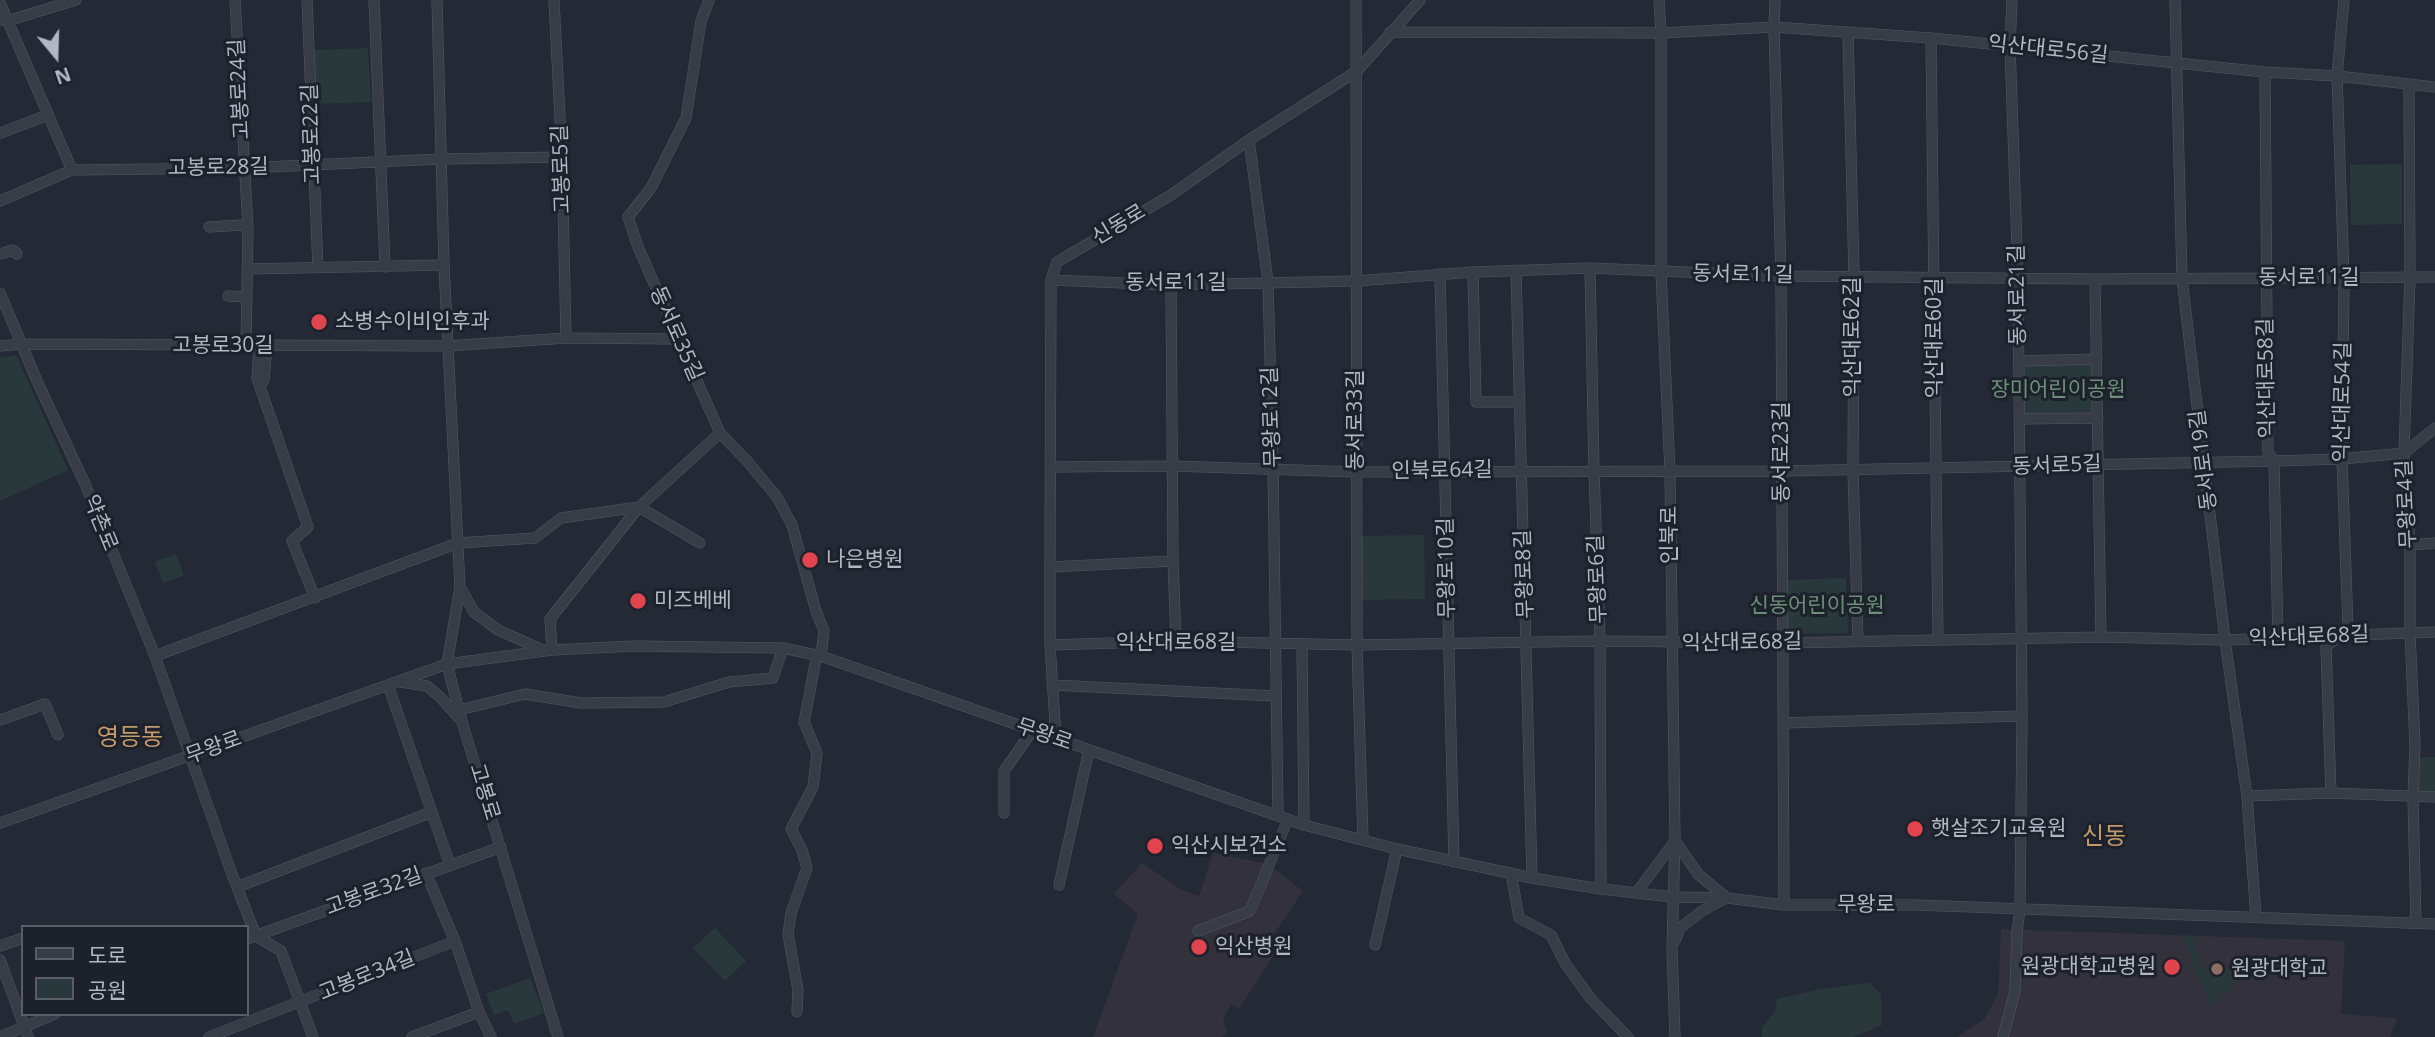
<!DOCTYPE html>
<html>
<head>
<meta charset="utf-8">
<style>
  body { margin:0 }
  #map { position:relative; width:2435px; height:1037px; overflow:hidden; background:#232a36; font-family:"Open Sans","Noto Sans KR",sans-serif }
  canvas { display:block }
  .legend { position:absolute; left:21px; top:925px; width:228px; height:91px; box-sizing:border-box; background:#1c212b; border:2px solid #585d68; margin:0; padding:9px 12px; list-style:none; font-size:21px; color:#b1b7c3 }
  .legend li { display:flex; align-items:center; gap:14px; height:35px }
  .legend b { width:35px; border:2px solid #585d68 }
  .north { position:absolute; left:21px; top:21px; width:70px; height:70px; -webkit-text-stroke:5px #1c212b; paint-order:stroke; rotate:161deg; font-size:19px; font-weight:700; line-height:28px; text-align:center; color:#b1b7c3 }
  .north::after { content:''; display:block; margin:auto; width:24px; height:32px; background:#b1b7c3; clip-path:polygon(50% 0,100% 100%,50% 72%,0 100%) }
</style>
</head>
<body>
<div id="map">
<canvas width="2435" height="1037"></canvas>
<ul class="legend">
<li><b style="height:9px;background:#373c46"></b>도로</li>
<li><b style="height:19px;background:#29393b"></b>공원</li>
</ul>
<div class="north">N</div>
</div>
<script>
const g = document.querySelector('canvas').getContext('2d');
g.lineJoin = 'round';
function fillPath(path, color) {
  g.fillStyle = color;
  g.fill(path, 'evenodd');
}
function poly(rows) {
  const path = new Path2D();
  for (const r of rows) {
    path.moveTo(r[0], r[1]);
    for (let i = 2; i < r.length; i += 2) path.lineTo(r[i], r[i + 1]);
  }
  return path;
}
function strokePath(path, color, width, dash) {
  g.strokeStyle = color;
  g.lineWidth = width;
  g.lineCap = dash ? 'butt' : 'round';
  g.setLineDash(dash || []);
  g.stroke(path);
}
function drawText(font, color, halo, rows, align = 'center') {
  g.font = font + ' "Open Sans","Noto Sans KR",sans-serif';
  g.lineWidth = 6;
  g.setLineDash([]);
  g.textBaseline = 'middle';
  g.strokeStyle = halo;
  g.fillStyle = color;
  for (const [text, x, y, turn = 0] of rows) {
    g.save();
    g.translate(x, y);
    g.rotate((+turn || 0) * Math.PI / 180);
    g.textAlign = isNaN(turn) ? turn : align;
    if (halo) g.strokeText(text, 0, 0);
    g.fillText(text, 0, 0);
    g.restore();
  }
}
fillPath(poly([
  [1213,853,1268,864,1303,891,1268,943,1277,950,1239,1009,1232,1004,1223,1018,1227,1032,1222,1037,1093,1037,1138,914,1114,894,1142,863,1182,890,1199,896],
  [2001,929,2345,941,2341,1014,2397,1018,2390,1037,1957,1037,1985,1018,1998,994]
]), '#33313b');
fillPath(poly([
  [368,48,371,102,316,104,314,50],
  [2402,164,2402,224,2351,225,2350,165],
  [16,355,68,470,0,501,0,358],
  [2094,363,2094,415,2022,416,2022,364],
  [1424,535,1425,599,1361,600,1359,536],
  [176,554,184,575,163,583,155,562],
  [1846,578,1848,633,1787,634,1786,580],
  [2419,757,2435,757,2435,793,2419,793],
  [715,928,746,961,725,981,693,948],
  [2182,935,2198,937,2198,943,2194,948,2200,955,2200,967,2239,969,2236,982,2230,992,2209,1004],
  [530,978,544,1013,514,1024,508,1010,494,1015,486,994],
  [1869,983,1881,994,1882,1025,1853,1037,1762,1037,1762,1027,1775,1012,1777,999,1821,989]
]), '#29393b');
const minor = poly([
  [235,0,248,227,246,347],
  [307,0,318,268],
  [374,0,385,267],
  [437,0,444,265,460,587,447,664,462,722,558,1037],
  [554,0,562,157,566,338],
  [709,0,701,21,686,118,651,188,628,217,638,247,720,433,747,461,777,497,792,525,816,611,824,631,821,656],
  [1356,0,1357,645,1363,839],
  [1659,0,1661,33,1661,273,1670,471,1675,840,1672,948,1675,1037],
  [1775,0,1774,27,1781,276,1784,905],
  [2175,0,2182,279,2225,640,2247,796,2256,917],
  [0,3,72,170],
  [2,20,7,21,76,0],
  [1390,32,1661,33,1774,27,1931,38,2265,72,2337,76,2435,87],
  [1848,32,1854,276,1853,470,1858,642],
  [1931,38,1938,639],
  [2265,72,2268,452,2274,461,2278,639],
  [2409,85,2410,277,2404,453,2410,545,2410,633,2415,745,2413,797,2416,923],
  [0,133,48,115],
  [1249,140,1268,282,1273,467,1278,815],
  [0,201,72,170,244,168,441,159,562,157],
  [209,227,242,225,248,227],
  [0,254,13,250,17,254],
  [1590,268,1594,471,1600,641,1601,889],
  [247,269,444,265],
  [1516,270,1532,878],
  [1473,272,1476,402,1520,402],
  [1440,274,1454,862],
  [2095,279,2101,637],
  [1051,280,1171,285,1356,281,1473,272,1590,268,1781,276,2095,279,2435,277],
  [1171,285,1173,561,1176,641],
  [0,293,37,381,85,484,155,656,233,877,256,936,281,951,313,1037],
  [228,296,246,297],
  [0,346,22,344,447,346,566,338,678,339],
  [259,346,257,378,308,527,292,541,315,598],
  [2019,361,2097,359],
  [260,386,264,380,267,346],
  [2020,419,2098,418],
  [1051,467,1172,466,1356,472,1782,471,2274,461,2342,459,2404,453,2435,428],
  [2410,545,2435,543],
  [1050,567,1173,561],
  [460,587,474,612,498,630,543,650],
  [1302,644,1304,825],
  [1050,645,1176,641,1357,645,1600,641,1783,643,2101,637,2225,640,2435,632],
  [552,650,550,619,639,507,720,433],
  [155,656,458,543,535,538,561,518,639,507,700,543],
  [400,682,427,686,440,697,459,718],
  [388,685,450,865],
  [1052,685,1276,696],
  [459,710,525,694,581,703,664,702,729,682,773,678,783,648],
  [0,720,45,704,58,735],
  [1784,723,2022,716],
  [1056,739,1050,645,1050,567,1051,280,1057,262,1171,195,1249,140,1357,71,1420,0],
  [2331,793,2326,647,2348,628,2342,459,2344,279,2337,76,2344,0],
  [2247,796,2331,793,2435,797],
  [1004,813,1004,771,1032,731],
  [0,823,447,664,552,650,634,646,783,648,821,656,1304,825,1397,849,1532,878,1601,889,1673,897,1727,898,1784,905,1916,905,2435,924],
  [1675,841,1699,875,1727,898],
  [1511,873,1519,918,1551,935,1565,963,1591,999,1628,1037],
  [1059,885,1089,750],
  [237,887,432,812],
  [1636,893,1675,841],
  [1198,931,1250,911,1288,819],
  [247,939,501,847],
  [455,941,479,1012,491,1037],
  [1675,941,1680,928,1702,911,1726,898],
  [1375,945,1397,849],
  [0,946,23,938],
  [0,960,28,1037],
  [797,1012,798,990,788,934,791,913,807,868,802,850,791,829,813,787,817,753,804,722,817,654],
  [0,1037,55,1014],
  [209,1037,455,941,426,873],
  [412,1037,479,1012],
  [2003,1037,2015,991,2017,933,2020,908,2022,716,2018,277,2010,46,2012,0]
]);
strokePath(minor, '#545a64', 11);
strokePath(minor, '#373c46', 10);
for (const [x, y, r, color] of [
  [319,322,9,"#e0444e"],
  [810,560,9,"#e0444e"],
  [638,601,9,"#e0444e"],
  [1915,829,9,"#e0444e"],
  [1155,846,9,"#e0444e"],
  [1199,947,9,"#e0444e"],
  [2172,967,9,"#e0444e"],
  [2217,969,7,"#8d6e63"]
]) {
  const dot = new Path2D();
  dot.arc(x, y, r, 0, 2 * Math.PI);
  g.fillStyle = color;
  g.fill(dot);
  strokePath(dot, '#1c212b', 2.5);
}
drawText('21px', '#b1b7c3', '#1c212b', [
  ["익산대로56길",2048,50,6],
  ["고봉로24길",240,89,-93],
  ["고봉로22길",312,134,-92],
  ["고봉로28길",218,168,-1],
  ["고봉로5길",562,169,-92],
  ["신동로",1119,225,-31],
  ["동서로11길",1743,275,1],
  ["동서로11길",2309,278],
  ["동서로11길",1176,283],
  ["동서로21길",2018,295,-91],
  ["동서로35길",676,334,66],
  ["익산대로62길",1853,337,-90],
  ["익산대로60길",1935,338,-90],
  ["고봉로30길",223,346],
  ["익산대로58길",2267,378,-91],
  ["익산대로54길",2343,402,-89],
  ["무왕로12길",1272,417,-92],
  ["동서로33길",1356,420,-90],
  ["동서로23길",1782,452,-90],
  ["동서로19길",2204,460,-97],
  ["동서로5길",2057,466,-2],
  ["인북로64길",1442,471,-1],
  ["무왕로4길",2407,504,-93],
  ["약촌로",100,523,68],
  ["인북로",1670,535,-90],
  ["무왕로10길",1447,568,-91],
  ["무왕로8길",1525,574,-92],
  ["무왕로6길",1598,579,-92],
  ["익산대로68길",2309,637,-2],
  ["익산대로68길",1176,643],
  ["익산대로68길",1742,643,-1],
  ["무왕로",1044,735,19],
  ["무왕로",214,748,-20],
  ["고봉로",484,792,73],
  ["고봉로32길",374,892,-20],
  ["무왕로",1866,905],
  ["고봉로34길",367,976,-22]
]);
drawText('21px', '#b1b7c3', '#1c212b', [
  ["소병수이비인후과",335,322],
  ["나은병원",826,560],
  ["미즈베베",654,601],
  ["햇살조기교육원",1931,829],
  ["익산시보건소",1171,846],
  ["익산병원",1215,947],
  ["원광대학교병원",2156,967,"right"],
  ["원광대학교",2231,969]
], 'left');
drawText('21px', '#6c9077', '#1c212b', [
  ["장미어린이공원",2058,390],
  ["신동어린이공원",1817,606]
]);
drawText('24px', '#c59a6a', '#1c212b', [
  ["영등동",130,738],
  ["신동",2104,837]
]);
</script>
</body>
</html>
